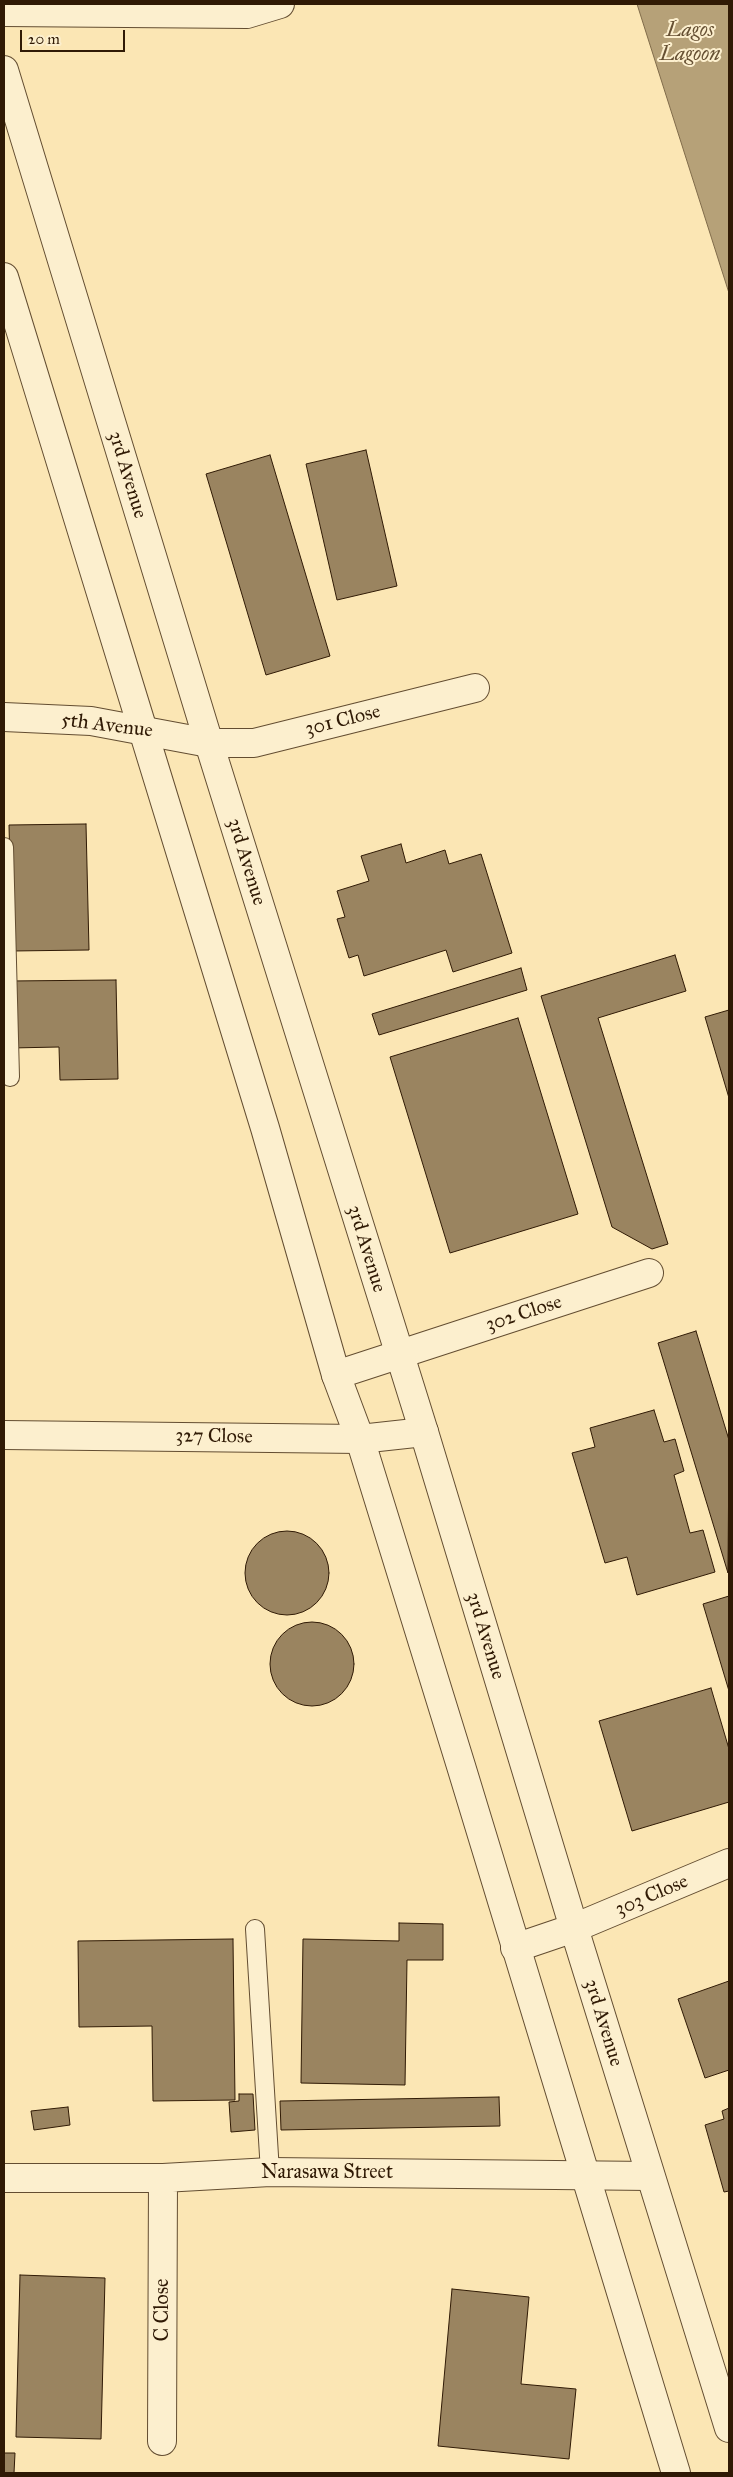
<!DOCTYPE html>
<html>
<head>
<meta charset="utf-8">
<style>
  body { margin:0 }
  #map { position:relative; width:733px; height:2477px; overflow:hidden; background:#fbe6b4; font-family:"IM FELL Great Primer",serif }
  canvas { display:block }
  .frame { position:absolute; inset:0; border:5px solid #301a05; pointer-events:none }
  .scale { position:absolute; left:20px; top:30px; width:105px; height:22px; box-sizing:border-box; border:2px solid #301a05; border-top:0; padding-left:6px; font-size:15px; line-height:18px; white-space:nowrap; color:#301a05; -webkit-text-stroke:4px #fcefce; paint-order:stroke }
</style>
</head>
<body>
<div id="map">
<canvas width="733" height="2477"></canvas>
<div class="frame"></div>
<div class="scale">20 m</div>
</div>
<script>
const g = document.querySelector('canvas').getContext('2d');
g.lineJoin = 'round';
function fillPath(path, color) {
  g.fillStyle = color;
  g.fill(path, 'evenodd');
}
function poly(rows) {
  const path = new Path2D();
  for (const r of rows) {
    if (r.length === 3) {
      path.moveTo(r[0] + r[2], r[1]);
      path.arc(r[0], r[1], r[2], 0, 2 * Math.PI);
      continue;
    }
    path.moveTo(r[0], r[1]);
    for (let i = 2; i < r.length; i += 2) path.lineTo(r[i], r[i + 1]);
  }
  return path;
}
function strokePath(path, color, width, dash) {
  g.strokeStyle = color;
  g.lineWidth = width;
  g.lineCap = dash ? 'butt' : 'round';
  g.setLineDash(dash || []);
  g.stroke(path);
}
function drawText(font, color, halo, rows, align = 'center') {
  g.font = font + ' "IM FELL Great Primer",serif';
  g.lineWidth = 4;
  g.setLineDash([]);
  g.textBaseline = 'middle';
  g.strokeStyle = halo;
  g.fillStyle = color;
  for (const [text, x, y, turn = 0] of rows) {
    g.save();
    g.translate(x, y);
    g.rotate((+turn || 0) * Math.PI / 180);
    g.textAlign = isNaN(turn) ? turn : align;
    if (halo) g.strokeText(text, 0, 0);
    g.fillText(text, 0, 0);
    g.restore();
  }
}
const water = poly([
  [637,4,729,4,729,293,637,4]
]);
fillPath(water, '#b6a178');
strokePath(water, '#806b4a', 1);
const building = poly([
  [366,450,397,586,337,600,306,464,366,450],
  [270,455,330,656,266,675,206,474,270,455],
  [86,824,89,950,12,951,9,825,86,824],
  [401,844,406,863,445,850,449,864,481,854,512,953,453,972,446,950,364,976,358,955,349,958,337,919,345,917,337,891,369,881,361,856,401,844],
  [675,955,686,991,598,1018,668,1244,652,1249,612,1227,541,996,675,955],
  [521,968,527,990,379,1035,372,1014,521,968],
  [116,980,118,1079,60,1080,59,1047,11,1048,9,981,116,980],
  [729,1010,729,1098,705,1017,729,1010],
  [518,1018,578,1214,450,1253,390,1057,518,1018],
  [696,1331,729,1440,728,1573,658,1343,696,1331],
  [654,1410,664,1442,675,1439,684,1471,674,1475,690,1533,703,1530,715,1572,637,1595,627,1557,605,1563,572,1453,595,1447,590,1428,654,1410],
  [287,1573,42],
  [729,1596,729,1691,703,1604,729,1596],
  [312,1664,42],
  [711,1688,729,1749,729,1802,632,1831,599,1721,711,1688],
  [399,1923,443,1924,443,1960,407,1960,405,2085,301,2083,303,1939,399,1941,399,1923],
  [233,1939,235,2100,153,2101,152,2026,79,2027,78,1941,233,1939],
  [729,1981,729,2070,705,2078,678,1999,729,1981],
  [239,2094,253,2094,255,2130,231,2132,229,2102,239,2101,239,2094],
  [499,2097,500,2126,281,2130,280,2101,499,2097],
  [68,2107,70,2125,34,2130,31,2111,68,2107],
  [729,2108,729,2191,724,2192,705,2125,724,2119,722,2111,729,2108],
  [20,2275,105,2278,101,2439,16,2437,20,2275],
  [452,2289,529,2297,521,2384,576,2389,569,2459,438,2446,452,2289],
  [4,2453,15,2453,14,2473,4,2473,4,2453]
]);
fillPath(building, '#9a8460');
strokePath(building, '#301a05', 1);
const service = poly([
  [4,847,10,1077],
  [255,1929,270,2172]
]);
const minor = poly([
  [4,717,91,721,209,743,254,743,475,688],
  [336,1375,649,1273],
  [4,1435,360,1439,424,1432],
  [515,1948,574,1928,729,1863],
  [4,2178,163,2178,270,2172,650,2176],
  [162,2441,163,2178]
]);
const tertiary = poly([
  [4,12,247,14,280,4],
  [4,70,209,743,424,1432,574,1928,729,2428],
  [4,277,265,1128,336,1375,360,1439,461,1766,676,2473]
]);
strokePath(service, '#634d31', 20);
strokePath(minor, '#634d31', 30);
strokePath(tertiary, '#634d31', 30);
strokePath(service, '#fcefce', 18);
strokePath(minor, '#fcefce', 28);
strokePath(tertiary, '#fcefce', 28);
drawText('20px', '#301a05', '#fcefce', [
  ["3rd Avenue",127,475,73],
  ["301 Close",343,721,-14],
  ["5th Avenue",107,726,7],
  ["3rd Avenue",246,862,73],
  ["3rd Avenue",366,1249,73],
  ["302 Close",524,1314,-18],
  ["327 Close",214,1437,1],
  ["3rd Avenue",485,1636,73],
  ["303 Close",652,1896,-23],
  ["3rd Avenue",603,2023,73],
  ["Narasawa Street",327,2173],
  ["C Close",163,2310,-90]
]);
drawText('italic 21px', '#665033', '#fcefce', [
  ["Lagos",690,31],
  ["Lagoon",690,55]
]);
</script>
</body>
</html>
